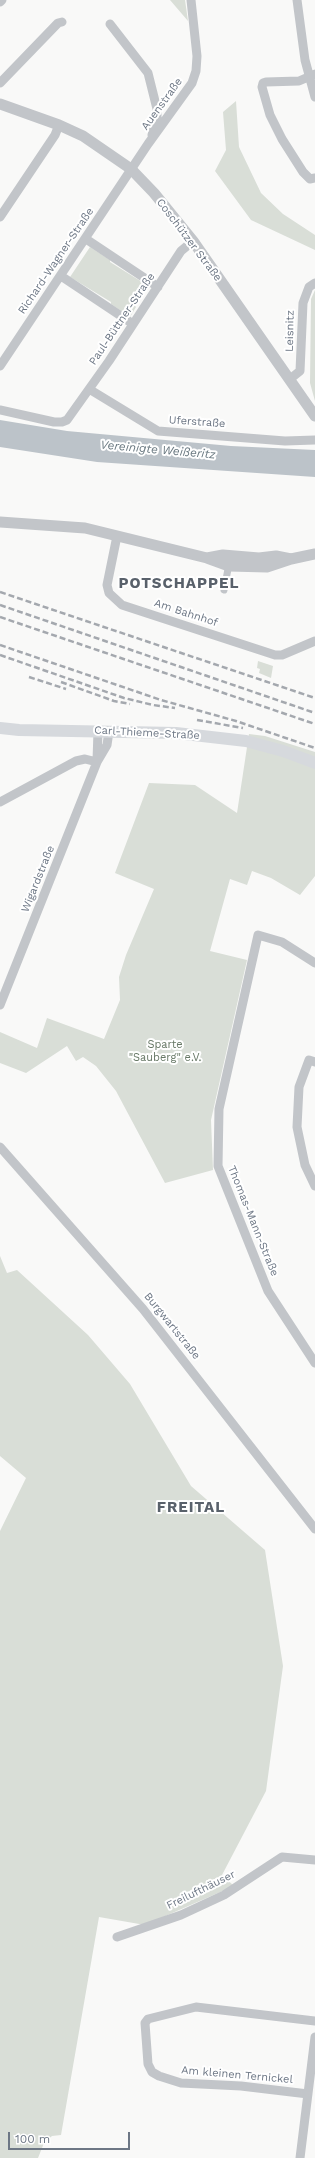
<!DOCTYPE html>
<html>
<head>
<meta charset="utf-8">
<style>
  body { margin:0 }
  #map { position:relative; width:315px; height:2158px; overflow:hidden; background:#f9f9f8; font-family:"Work Sans",sans-serif }
  canvas { display:block }
  .scale { position:absolute; left:8px; top:2132px; width:122px; height:18px; box-sizing:border-box; border:2px solid #6d7785; border-top:0; padding-left:5px; font-size:12px; line-height:14px; white-space:nowrap; color:#6d7785; -webkit-text-stroke:3px #fff; paint-order:stroke }
</style>
</head>
<body>
<div id="map">
<canvas width="315" height="2158"></canvas>
<div class="scale">100 m</div>
</div>
<script>
const g = document.querySelector('canvas').getContext('2d');
g.lineJoin = 'round';
function fillPath(path, color) {
  g.fillStyle = color;
  g.fill(path, 'evenodd');
}
function poly(rows) {
  const path = new Path2D();
  for (const r of rows) {
    path.moveTo(r[0], r[1]);
    for (let i = 2; i < r.length; i += 2) path.lineTo(r[i], r[i + 1]);
  }
  return path;
}
function strokePath(path, color, width, dash) {
  g.strokeStyle = color;
  g.lineWidth = width;
  g.lineCap = dash ? 'butt' : 'round';
  g.setLineDash(dash || []);
  g.stroke(path);
}
function drawText(font, color, halo, rows, align = 'center') {
  g.font = font + ' "Work Sans",sans-serif';
  g.lineWidth = 4;
  g.setLineDash([]);
  g.textBaseline = 'middle';
  g.strokeStyle = halo;
  g.fillStyle = color;
  for (const [text, x, y, turn = 0] of rows) {
    g.save();
    g.translate(x, y);
    g.rotate((+turn || 0) * Math.PI / 180);
    g.textAlign = isNaN(turn) ? turn : align;
    if (halo) g.strokeText(text, 0, 0);
    g.fillText(text, 0, 0);
    g.restore();
  }
}
fillPath(poly([
  [170,0,185,0,188,21],
  [236,101,239,147,261,193,283,214,315,235,315,250,251,220,215,171,226,150,223,112],
  [90,247,110,260,110,262,150,287,134,305,136,307,130,317,111,304,111,302,70,277],
  [315,290,315,401,310,383,311,299],
  [258,661,273,666,271,678,259,673,260,669,257,668],
  [249,734,265,736,315,752,315,876,300,895,271,878,252,871,247,885,230,879,210,951,247,960,211,1120,213,1170,165,1183,116,1091,96,1066,83,1057,76,1061,67,1046,26,1073,0,1063,0,1032,37,1048,47,1018,104,1039,120,1000,119,977,126,955,154,889,115,873,149,783,195,785,237,813],
  [0,1256,7,1273,17,1270,88,1335,130,1384,191,1486,265,1550,283,1666,266,1791,222,1875,234,1886,145,1925,99,1917,61,2135,52,2136,44,2143,38,2158,0,2158,0,1531,26,1478,0,1456]
]), '#d9ded7');
fillPath(poly([
  [0,420,67,431,231,446,315,450,315,477,97,462,0,447]
]), '#bcc3c9');
strokePath(poly([
  [224,590,228,569]
]), '#c2c5c9', 7);
strokePath(poly([
  [297,0,305,60,315,97],
  [0,2,2,0],
  [110,24,148,73,157,109,157,118,152,135],
  [315,74,299,81,266,82,263,83,262,87,270,115,282,139,303,172,310,179,315,178],
  [0,83,58,23,62,22],
  [0,217,55,135,59,125],
  [86,239,158,287],
  [61,276,133,324],
  [0,366,148,144,192,83,196,71,197,56,191,0],
  [290,379,300,371,303,303,309,287,315,283],
  [89,389,158,431,285,441,315,440],
  [0,410,54,422,62,422,67,420,109,361,181,251,193,241],
  [117,536,107,585,109,593,122,605,275,655,282,655,315,641],
  [97,761,98,731],
  [0,802,76,761,85,759,97,762],
  [315,963,282,942,258,935,219,1109,218,1166,268,1291,315,1363],
  [0,1005,97,762,107,745,109,731],
  [315,1062,309,1060,299,1087,297,1127,305,1165,315,1186],
  [0,1147,143,1309,315,1529],
  [117,1937,181,1915,224,1895,282,1857,315,1860],
  [308,2094,241,2086,181,2083,159,2076,152,2072,148,2064,145,2023,148,2019,196,2007,315,2021],
  [300,2158,315,2037]
]), '#c2c5c9', 9);
strokePath(poly([
  [0,104,59,125,83,136,131,169,154,193,193,241,315,416],
  [0,522,85,528,207,558,229,566,267,567,291,559,315,554],
  [207,558,223,555,259,558,276,556,291,559]
]), '#c2c5c9', 11);
strokePath(poly([
  [0,728,19,730,176,733,246,741,283,751,315,763]
]), '#d6d9dd', 12);
strokePath(poly([
  [0,592,315,698],
  [0,605,315,713],
  [0,617,315,724],
  [0,645,161,700,236,721,315,748],
  [0,655,124,698,153,705,175,708],
  [29,677,66,689],
  [61,682,114,701,130,704],
  [197,720,243,728]
]), '#a4a8ae', 2.5, [6, 3]);
drawText('11px', '#6d7785', '#fff', [
  ["Auenstraße",162,104,-54],
  ["Coschützer Straße",189,240,53],
  ["Richard-Wagner-Straße",56,261,-56],
  ["Paul-Büttner-Straße",122,319,-56],
  ["Leisnitz",290,331,-89],
  ["Uferstraße",197,422,4],
  ["Am Bahnhof",186,613,18],
  ["Carl-Thieme-Straße",147,733,3],
  ["Wigardstraße",38,879,-68],
  ["Thomas-Mann-Straße",253,1221,68],
  ["Burgwartstraße",172,1326,51],
  ["Freilufthäuser",201,1890,-26],
  ["Am kleinen Ternickel",237,2075,5]
]);
drawText('11px', '#677866', '#fff', [
  ["Sparte",165,1045],
  ["\"Sauberg\" e.V.",165,1058]
]);
drawText('italic 12px', '#68777f', '#fff', [
  ["Vereinigte Weißeritz",158,450,5]
]);
g.letterSpacing = '1px';
drawText('bold 15px', '#59616b', '#fff', [
  ["POTSCHAPPEL",179,584],
  ["FREITAL",191,1508]
]);
g.letterSpacing = '0px';
</script>
</body>
</html>
